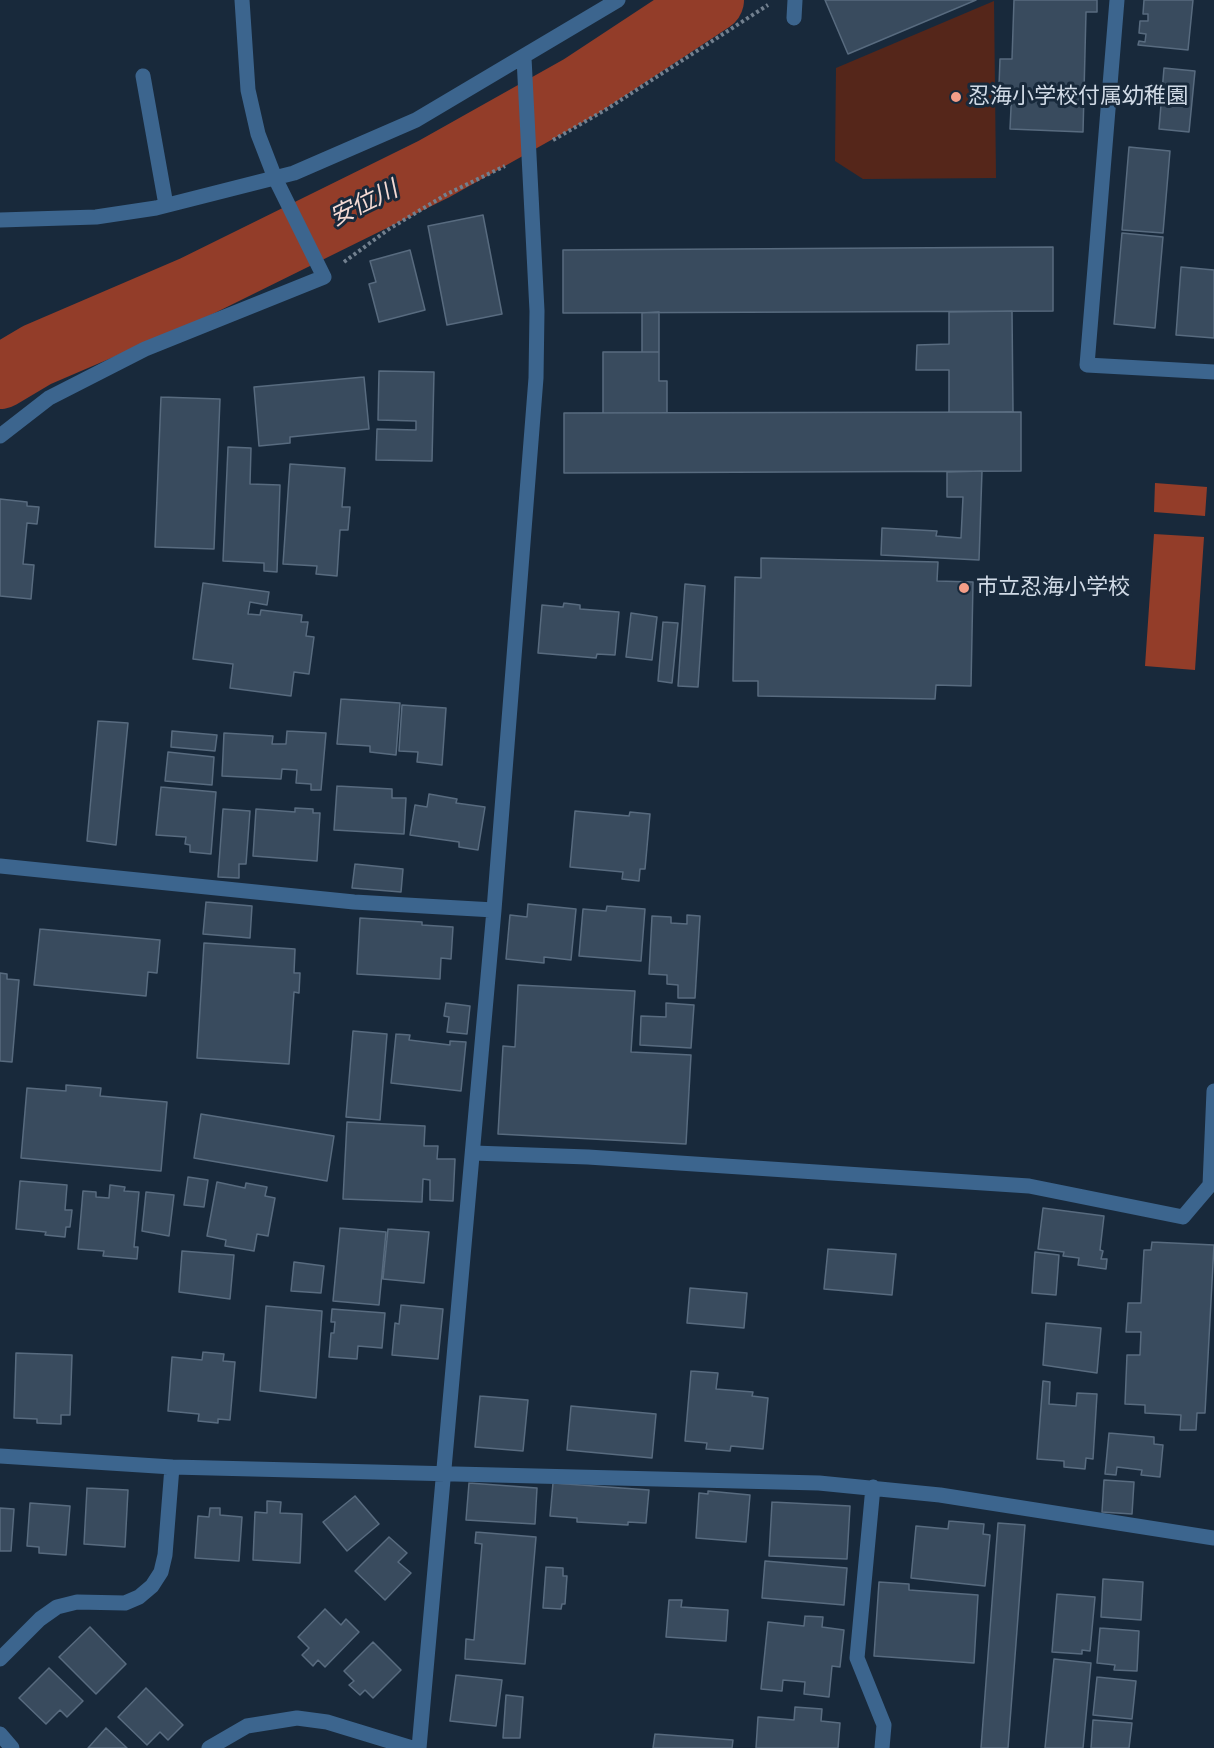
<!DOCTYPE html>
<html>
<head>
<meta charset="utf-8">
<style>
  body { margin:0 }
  canvas { display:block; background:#18293b }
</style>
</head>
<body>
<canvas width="1214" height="1748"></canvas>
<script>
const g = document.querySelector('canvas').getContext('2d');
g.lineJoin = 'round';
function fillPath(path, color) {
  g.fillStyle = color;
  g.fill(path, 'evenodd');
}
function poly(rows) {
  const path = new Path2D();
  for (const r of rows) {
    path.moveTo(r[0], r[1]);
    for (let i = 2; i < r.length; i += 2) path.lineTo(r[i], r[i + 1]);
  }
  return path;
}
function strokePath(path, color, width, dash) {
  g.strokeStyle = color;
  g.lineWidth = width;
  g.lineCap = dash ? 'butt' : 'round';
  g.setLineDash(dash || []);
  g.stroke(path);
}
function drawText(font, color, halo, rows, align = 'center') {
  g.font = font + ' "PT Sans Narrow","Noto Sans JP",sans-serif';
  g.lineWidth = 6;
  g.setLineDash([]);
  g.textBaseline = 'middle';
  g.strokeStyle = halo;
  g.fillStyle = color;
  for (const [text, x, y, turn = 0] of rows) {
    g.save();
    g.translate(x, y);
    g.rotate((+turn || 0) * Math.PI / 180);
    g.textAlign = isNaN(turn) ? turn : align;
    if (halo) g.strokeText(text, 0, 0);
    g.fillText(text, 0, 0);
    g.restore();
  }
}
fillPath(poly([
  [994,1,996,178,863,179,835,161,836,68]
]), '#55261a');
fillPath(poly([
  [1155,483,1207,487,1205,516,1154,512],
  [1154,534,1204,537,1195,670,1145,666]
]), '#933d29');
strokePath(poly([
  [0,377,37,355,193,288,434,169,580,87,712,0]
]), '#933d29', 64);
const building = poly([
  [825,0,976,0,848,54,825,0],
  [1014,0,1097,0,1097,12,1086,12,1083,132,1010,129,1012,87,999,86,1000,59,1012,59,1014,0],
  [1144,0,1193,0,1188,50,1138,45,1139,41,1145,42,1146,34,1139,33,1140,21,1148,21,1148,14,1143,14,1144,0],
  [1164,68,1195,71,1189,132,1159,129,1164,68],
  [1129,147,1170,151,1163,233,1122,230,1129,147],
  [483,215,502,314,447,325,428,226,483,215],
  [1122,233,1163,237,1155,328,1114,324,1122,233],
  [1053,247,1053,311,563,313,563,250,1053,247],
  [410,250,425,310,379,322,369,284,376,282,370,261,410,250],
  [1181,267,1214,270,1214,338,1176,335,1181,267],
  [1012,311,1013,412,949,412,949,370,916,370,917,345,949,344,949,312,1012,311],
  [659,312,659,352,642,352,642,313,659,312],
  [603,352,659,352,659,381,667,381,667,413,603,413,603,352],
  [379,371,434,372,432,461,376,460,377,429,416,430,416,421,378,420,379,371],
  [364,377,369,429,290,437,290,443,259,446,254,387,364,377],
  [161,397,220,399,214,549,155,547,161,397],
  [1021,412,1021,471,564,473,564,413,1021,412],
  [228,447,251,448,250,484,280,485,277,572,264,571,264,563,223,561,228,447],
  [290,464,345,468,342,507,350,507,348,530,340,530,337,576,316,574,317,566,283,564,290,464],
  [982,471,979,560,881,555,882,528,937,531,936,536,961,538,963,497,947,497,947,472,982,471],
  [0,499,27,502,27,506,39,507,37,524,27,523,23,564,34,565,31,599,0,596,0,499],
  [761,558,938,562,937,581,973,582,971,686,936,685,935,699,758,696,758,681,733,681,735,577,761,578,761,558],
  [203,583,269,592,267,605,250,602,248,614,260,615,261,610,302,615,301,622,308,622,306,636,314,637,309,674,294,672,291,696,230,688,233,664,193,659,203,583],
  [685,584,705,586,698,687,678,686,685,584],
  [564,603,580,605,580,609,619,612,615,655,597,654,596,658,538,653,542,605,563,607,564,603],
  [631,613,657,617,652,660,626,657,631,613],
  [663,622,678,623,672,683,658,681,663,622],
  [341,699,400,703,396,755,370,752,370,746,337,744,341,699],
  [402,705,446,708,442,765,417,762,418,752,399,751,402,705],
  [98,721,128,723,116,845,87,841,98,721],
  [172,731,217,735,215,751,171,747,172,731],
  [287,731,326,733,321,790,311,790,311,784,296,783,297,770,282,769,281,779,222,776,224,733,273,736,272,744,286,744,287,731],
  [168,752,214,757,212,785,165,781,168,752],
  [337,786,392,789,392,798,406,798,404,834,334,830,337,786],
  [161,787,216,792,211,854,190,852,190,845,185,844,186,837,156,835,161,787],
  [429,794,457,799,456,803,485,807,478,850,459,847,459,842,410,835,415,805,427,807,429,794],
  [295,808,313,809,313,813,320,813,317,861,253,856,256,809,295,812,295,808],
  [223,809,250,811,246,864,239,864,239,878,218,877,223,809],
  [575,811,629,816,630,812,650,814,645,869,640,869,639,881,622,879,623,872,570,867,575,811],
  [355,864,403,869,401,892,352,888,355,864],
  [206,902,252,906,250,938,203,934,206,902],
  [528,904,576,909,571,960,544,957,544,963,506,959,510,915,527,917,528,904],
  [607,906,645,909,641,961,579,956,583,909,606,911,607,906],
  [687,915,700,916,695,998,678,998,678,985,667,984,667,975,649,974,652,916,671,917,671,923,687,924,687,915],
  [360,918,422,922,422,925,453,927,451,959,441,958,440,979,357,974,360,918],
  [40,929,160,940,157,973,148,972,146,996,34,985,40,929],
  [204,943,295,949,294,973,300,973,299,993,294,992,289,1064,197,1058,204,943],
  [0,973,7,974,7,979,19,980,12,1062,0,1061,0,973],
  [518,985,635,991,631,1052,691,1055,686,1144,498,1134,503,1046,515,1047,518,985],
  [446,1003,470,1006,467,1034,447,1032,449,1017,444,1016,446,1003],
  [666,1003,694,1005,691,1048,640,1045,641,1016,666,1017,666,1003],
  [353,1031,387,1034,380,1120,346,1117,353,1031],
  [396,1034,410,1035,409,1040,450,1045,450,1041,466,1042,461,1091,391,1083,396,1034],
  [66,1085,101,1088,100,1096,167,1102,161,1171,21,1158,27,1088,66,1091,66,1085],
  [201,1114,334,1136,327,1181,194,1158,201,1114],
  [347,1122,425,1126,424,1146,438,1146,437,1159,455,1159,453,1201,430,1200,430,1180,423,1179,422,1202,343,1199,347,1122],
  [188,1177,208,1180,204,1207,184,1205,188,1177],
  [20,1181,67,1185,65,1210,72,1210,70,1227,66,1227,65,1237,45,1235,46,1232,16,1229,20,1181],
  [217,1182,245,1188,246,1183,267,1187,265,1196,275,1198,268,1236,257,1234,254,1251,225,1246,226,1240,207,1236,217,1182],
  [110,1185,125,1187,124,1191,139,1192,134,1247,138,1247,137,1259,103,1256,104,1251,78,1249,83,1191,96,1192,96,1197,109,1198,110,1185],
  [146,1192,174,1195,169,1236,142,1231,146,1192],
  [1043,1208,1104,1216,1100,1250,1103,1251,1101,1259,1107,1259,1106,1269,1078,1265,1079,1258,1063,1256,1064,1252,1038,1249,1043,1208],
  [340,1228,386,1232,379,1305,333,1301,340,1228],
  [388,1229,429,1232,424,1283,383,1279,388,1229],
  [1152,1242,1214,1245,1205,1413,1197,1413,1196,1430,1180,1430,1181,1415,1145,1413,1145,1405,1125,1404,1127,1355,1140,1355,1141,1332,1126,1332,1128,1303,1141,1303,1144,1250,1151,1250,1152,1242],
  [828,1249,896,1254,892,1295,824,1289,828,1249],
  [182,1251,234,1255,230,1299,179,1292,182,1251],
  [1035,1252,1059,1255,1056,1295,1032,1293,1035,1252],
  [294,1262,324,1266,321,1293,291,1291,294,1262],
  [690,1288,747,1293,744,1328,687,1323,690,1288],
  [401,1305,443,1309,438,1359,392,1355,395,1323,399,1324,401,1305],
  [266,1306,322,1311,316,1398,260,1391,266,1306],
  [332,1309,385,1313,382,1348,358,1346,357,1359,329,1357,331,1333,334,1333,335,1322,331,1322,332,1309],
  [1046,1323,1101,1328,1097,1373,1043,1365,1046,1323],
  [203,1352,224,1354,223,1361,235,1362,230,1420,218,1419,218,1423,198,1421,199,1414,168,1411,172,1357,202,1360,203,1352],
  [16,1353,72,1355,70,1415,61,1415,61,1424,37,1423,37,1419,14,1418,16,1353],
  [691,1371,718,1373,716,1389,753,1392,752,1396,768,1398,763,1449,731,1446,730,1451,706,1449,707,1443,685,1441,691,1371],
  [1043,1381,1050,1382,1049,1404,1076,1406,1077,1393,1097,1394,1093,1459,1086,1458,1085,1469,1064,1467,1064,1461,1037,1459,1043,1381],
  [480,1396,528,1400,523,1451,475,1447,480,1396],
  [571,1406,656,1414,652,1458,567,1450,571,1406],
  [1109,1433,1154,1437,1154,1444,1163,1445,1160,1477,1141,1475,1142,1470,1117,1467,1116,1475,1105,1474,1109,1433],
  [1104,1480,1134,1482,1132,1514,1102,1512,1104,1480],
  [469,1483,537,1488,535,1524,466,1520,469,1483],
  [553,1483,649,1490,646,1523,628,1522,628,1525,577,1522,577,1518,550,1516,553,1483],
  [87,1488,128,1490,125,1547,84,1544,87,1488],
  [708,1491,750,1495,746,1542,696,1538,699,1493,708,1494,708,1491],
  [355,1496,379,1524,347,1551,323,1522,355,1496],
  [267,1501,281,1502,280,1513,302,1514,300,1563,253,1560,255,1512,267,1513,267,1501],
  [772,1502,850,1506,847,1559,769,1556,772,1502],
  [30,1503,70,1506,66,1555,39,1553,39,1547,27,1546,30,1503],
  [0,1508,14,1509,11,1551,0,1551,0,1508],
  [210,1508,220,1508,220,1515,242,1517,239,1561,195,1558,198,1516,209,1517,210,1508],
  [949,1521,984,1524,983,1534,990,1535,985,1586,911,1578,916,1526,948,1529,949,1521],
  [998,1523,1025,1525,1008,1748,981,1748,998,1523],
  [476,1532,536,1537,525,1664,465,1659,466,1639,474,1640,482,1544,475,1543,476,1532],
  [389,1537,407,1553,398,1562,411,1573,385,1600,355,1571,389,1537],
  [765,1561,847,1568,844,1605,762,1598,765,1561],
  [546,1567,563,1568,563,1576,567,1576,565,1604,562,1604,561,1609,543,1608,546,1567],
  [1103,1579,1143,1582,1141,1620,1101,1617,1103,1579],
  [879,1582,909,1584,909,1590,978,1595,974,1663,874,1656,879,1582],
  [1057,1594,1095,1597,1090,1651,1082,1650,1082,1654,1052,1652,1057,1594],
  [669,1600,682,1600,681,1607,728,1610,726,1641,666,1637,669,1600],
  [325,1609,341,1625,346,1619,359,1632,325,1667,318,1660,313,1666,302,1655,309,1648,298,1637,325,1609],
  [805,1616,823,1617,822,1627,844,1630,840,1667,832,1666,829,1697,804,1694,805,1682,783,1680,782,1691,761,1689,768,1622,804,1626,805,1616],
  [90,1627,126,1664,96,1694,59,1657,90,1627],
  [1100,1628,1139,1631,1137,1671,1114,1670,1115,1665,1097,1663,1100,1628],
  [373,1642,401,1670,373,1698,365,1690,360,1695,349,1685,354,1681,344,1671,373,1642],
  [1054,1659,1091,1663,1083,1748,1045,1748,1054,1659],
  [49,1668,83,1701,67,1717,60,1710,46,1724,19,1698,49,1668],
  [456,1675,502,1680,496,1726,450,1721,456,1675],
  [1097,1677,1136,1681,1132,1719,1093,1715,1097,1677],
  [146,1688,183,1725,168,1740,160,1732,147,1745,118,1717,146,1688],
  [506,1695,523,1697,520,1738,503,1738,506,1695],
  [795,1707,822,1709,821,1721,840,1723,838,1748,756,1748,758,1717,794,1720,795,1707],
  [1093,1720,1132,1723,1129,1748,1091,1748,1093,1720],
  [106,1728,127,1748,88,1748,106,1728],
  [655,1734,733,1740,732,1748,653,1748,655,1734]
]);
fillPath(building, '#394b5e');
strokePath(building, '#586b7f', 1.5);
strokePath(poly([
  [553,140,610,107,768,5],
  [344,262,389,229,447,194,505,166]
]), '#72808f', 4, [3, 3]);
strokePath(poly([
  [1117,0,1087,365,1214,372],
  [794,18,795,0],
  [143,76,166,205],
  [0,220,96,217,156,208,294,173,416,120,618,0],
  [0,436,49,398,145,349,324,277,275,178,258,134,248,90,242,0],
  [0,866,354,902,494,910],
  [473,1153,588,1157,1029,1186,1183,1217,1210,1185,1214,1091],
  [0,1456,172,1467,819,1483,940,1495,1214,1538],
  [873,1487,857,1658,884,1725,882,1748],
  [0,1659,40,1619,57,1607,77,1602,125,1603,139,1597,152,1586,161,1572,165,1555,172,1467],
  [0,1734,12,1748],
  [209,1748,247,1726,297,1718,327,1722,412,1748],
  [419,1748,494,910,536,378,537,311,524,58]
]), '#3c658e', 15);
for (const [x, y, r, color] of [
  [956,97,6,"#f49e88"],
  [964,588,6,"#f49e88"]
]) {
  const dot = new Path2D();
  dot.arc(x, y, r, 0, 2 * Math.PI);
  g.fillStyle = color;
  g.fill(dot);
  strokePath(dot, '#18293b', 2);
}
drawText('22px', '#d0dae6', '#18293b', [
  ["忍海小学校付属幼稚園",968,97],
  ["市立忍海小学校",976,588]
], 'left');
drawText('italic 24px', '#f4dad4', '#18293b', [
  ["安位川",364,204,-26]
]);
</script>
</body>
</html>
